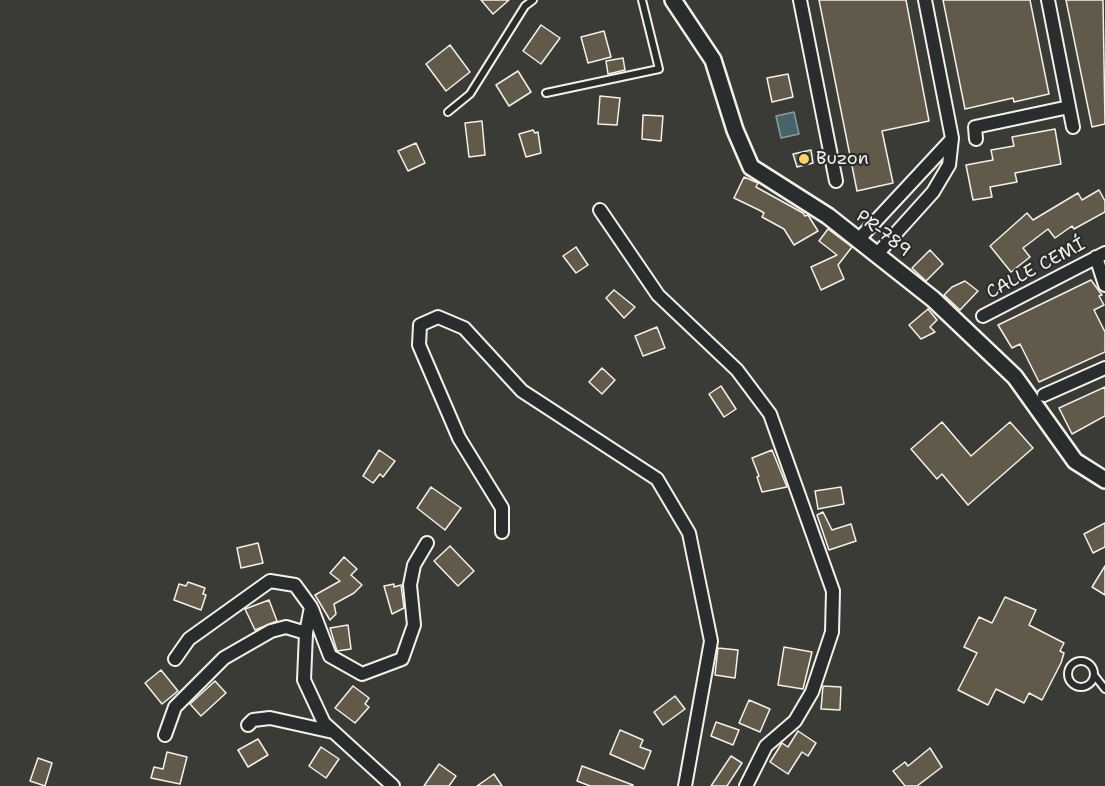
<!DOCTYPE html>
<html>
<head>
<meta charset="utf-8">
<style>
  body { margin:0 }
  canvas { display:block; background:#3a3a36 }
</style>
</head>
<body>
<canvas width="1105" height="786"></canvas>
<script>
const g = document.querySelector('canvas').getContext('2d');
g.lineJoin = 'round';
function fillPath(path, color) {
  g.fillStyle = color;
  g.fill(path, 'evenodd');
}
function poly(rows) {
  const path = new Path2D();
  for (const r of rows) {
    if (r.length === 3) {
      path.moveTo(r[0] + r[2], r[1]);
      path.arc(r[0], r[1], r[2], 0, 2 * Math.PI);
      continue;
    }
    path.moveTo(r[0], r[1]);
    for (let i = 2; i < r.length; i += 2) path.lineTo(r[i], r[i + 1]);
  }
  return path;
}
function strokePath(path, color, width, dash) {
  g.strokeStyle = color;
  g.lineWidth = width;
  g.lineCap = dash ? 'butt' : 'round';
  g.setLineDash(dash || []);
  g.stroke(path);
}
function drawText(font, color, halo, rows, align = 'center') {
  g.font = font + ' "Shantell Sans",sans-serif';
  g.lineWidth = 4.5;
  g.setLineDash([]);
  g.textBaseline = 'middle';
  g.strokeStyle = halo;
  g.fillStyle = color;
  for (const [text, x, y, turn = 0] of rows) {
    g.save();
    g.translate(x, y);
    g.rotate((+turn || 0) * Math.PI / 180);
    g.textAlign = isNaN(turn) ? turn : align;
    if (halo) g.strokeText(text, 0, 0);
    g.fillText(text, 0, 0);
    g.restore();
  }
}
const water = poly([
  [794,112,799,134,781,138,776,116,794,112]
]);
fillPath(water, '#47646b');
strokePath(water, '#8c9c9d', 1.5);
const building = poly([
  [481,0,509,0,493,14,481,0],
  [819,0,906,0,929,121,882,131,893,183,857,191,819,0],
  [943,0,1030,0,1049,94,1014,102,1013,98,965,109,943,0],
  [1066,0,1103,0,1105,124,1092,127,1066,0],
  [541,25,560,38,541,64,523,51,541,25],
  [604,31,611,57,588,63,581,37,604,31],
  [450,45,470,72,446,91,426,64,450,45],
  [623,58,625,70,608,74,606,61,623,58],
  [518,71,531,92,509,106,496,85,518,71],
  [788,74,793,97,772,102,767,78,788,74],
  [600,96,620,98,617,125,598,124,600,96],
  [643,115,663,116,661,141,642,139,643,115],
  [482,121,485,155,469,157,465,123,482,121],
  [1055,129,1061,164,1015,173,1017,182,990,187,992,197,973,200,966,165,993,160,991,150,1014,146,1012,137,1055,129],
  [533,130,535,133,538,132,541,153,526,157,519,134,533,130],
  [416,143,425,163,408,171,398,151,416,143],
  [811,150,813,163,797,167,793,154,811,150],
  [744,177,758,183,756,187,803,213,805,216,808,215,818,231,794,245,784,229,762,217,764,213,759,210,734,198,744,177],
  [1099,190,1105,201,1105,212,1074,229,1072,226,1055,238,1048,229,1023,248,1030,257,1011,272,990,246,1027,213,1033,220,1078,193,1082,200,1099,190],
  [828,229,852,247,838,265,844,279,821,290,811,267,837,255,819,241,828,229],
  [576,247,588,265,576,273,563,256,576,247],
  [930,250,943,264,926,281,912,268,930,250],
  [1091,280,1102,295,1099,296,1104,305,1094,310,1105,332,1105,352,1039,382,1020,344,1012,348,998,325,1091,280],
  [965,281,978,291,960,310,944,295,952,287,965,281],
  [614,290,635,307,624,318,606,298,614,290],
  [928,309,937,320,930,327,935,332,921,339,909,325,928,309],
  [657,327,665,348,643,356,635,336,657,327],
  [602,368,615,380,602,394,589,382,602,368],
  [721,386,736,409,724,417,709,394,721,386],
  [1105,387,1105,416,1072,434,1059,408,1105,387],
  [942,422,971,456,1010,422,1033,448,968,505,942,474,937,479,911,449,942,422],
  [379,450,395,461,383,477,380,474,373,483,363,476,379,450],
  [772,450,787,487,762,492,757,477,759,476,752,458,772,450],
  [431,487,461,508,445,530,417,508,431,487],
  [841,487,844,504,818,509,815,491,841,487],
  [823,512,832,530,851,524,856,541,829,550,817,515,823,512],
  [1105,523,1105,547,1093,553,1084,534,1105,523],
  [258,543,263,563,241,568,237,548,258,543],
  [450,546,474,571,458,586,434,561,450,546],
  [344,557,357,569,351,575,362,585,354,593,334,604,336,614,330,620,315,595,340,581,330,573,344,557],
  [1105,566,1105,595,1092,587,1105,566],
  [188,582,205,588,203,594,206,595,201,610,174,600,179,584,186,586,188,582],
  [394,584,394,587,401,585,404,608,392,614,384,586,394,584],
  [1005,597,1036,610,1029,625,1064,643,1060,651,1064,653,1061,663,1042,700,1029,693,1024,703,996,689,988,705,958,690,977,653,964,647,979,617,992,623,1005,597],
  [269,600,277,621,255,630,245,609,269,600],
  [348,625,351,649,337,651,330,628,348,625],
  [784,647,812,652,803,689,778,685,784,647],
  [718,648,738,650,735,678,715,675,718,648],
  [161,670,178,691,162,704,145,683,161,670],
  [215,681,226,693,201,716,190,704,215,681],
  [353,686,369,698,365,704,369,707,355,723,335,708,353,686],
  [823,686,841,687,840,710,821,709,823,686],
  [675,696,685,709,663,725,654,712,675,696],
  [749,700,770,709,760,732,739,723,749,700],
  [716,722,739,730,733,745,711,736,716,722],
  [620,730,643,740,640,747,651,751,644,769,610,754,620,730],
  [798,731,816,743,808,756,802,752,788,774,770,762,782,743,788,747,798,731],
  [258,739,268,755,248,767,238,750,258,739],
  [321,747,339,759,326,778,309,766,321,747],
  [930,748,942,767,917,786,905,786,893,771,905,762,908,766,930,748],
  [167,752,187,757,180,784,151,778,154,767,163,769,167,752],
  [731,756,742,763,727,786,711,786,731,756],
  [38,758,52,763,45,786,30,781,38,758],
  [439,764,456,776,449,786,424,786,439,764],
  [582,766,633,785,633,786,590,786,577,781,582,766],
  [494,774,502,786,477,786,494,774]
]);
fillPath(building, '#615a4a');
strokePath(building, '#f4f1e8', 1.5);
const service = poly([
  [546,93,659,69,642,0],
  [448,112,470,94,525,6,533,0],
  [1081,674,13],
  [1094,675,1105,689]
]);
const minor = poly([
  [800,0,836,181],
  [1048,0,1073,127],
  [976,139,975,127,1069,107],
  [600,210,658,295,737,370,770,414,833,591,832,632,812,692,795,721,766,746,746,786],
  [859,239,952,139],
  [878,253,933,192,949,165,952,138,925,0],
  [1096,257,1105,285],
  [983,316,1105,253],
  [1044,395,1105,368],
  [502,532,502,508,459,438,419,345,420,325,438,317,464,328,522,391,657,479,689,533,711,641,685,786],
  [312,609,330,656,362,674,402,659,414,625,410,585,414,565,427,543],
  [175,659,189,639,270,581,295,585,311,607,306,633,304,680,324,723,393,786],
  [248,725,253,720,270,718,333,732],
  [165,735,175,707,224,658,271,631,286,627,306,633]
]);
const tertiary = poly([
  [673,0,713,60,735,130,751,167,828,216,933,299,1015,377,1075,461,1105,480]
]);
strokePath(service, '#f4f1e8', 10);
strokePath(minor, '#f4f1e8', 16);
strokePath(tertiary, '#f4f1e8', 20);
strokePath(service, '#2a2d2e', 6);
strokePath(minor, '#2a2d2e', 12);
strokePath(tertiary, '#2a2d2e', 15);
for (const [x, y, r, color] of [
  [804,159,6,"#ffd166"]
]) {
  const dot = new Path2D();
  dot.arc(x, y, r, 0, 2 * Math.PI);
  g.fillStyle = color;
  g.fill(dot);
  strokePath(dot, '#2a2d2e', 2);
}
drawText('18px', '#f4f1e8', '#2a2d2e', [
  ["Buzon",816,159]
], 'left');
drawText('18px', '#f4f1e8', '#2a2d2e', [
  ["PR-789",883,234,38],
  ["CALLE CEMÍ",1036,269,-28]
]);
</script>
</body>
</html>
